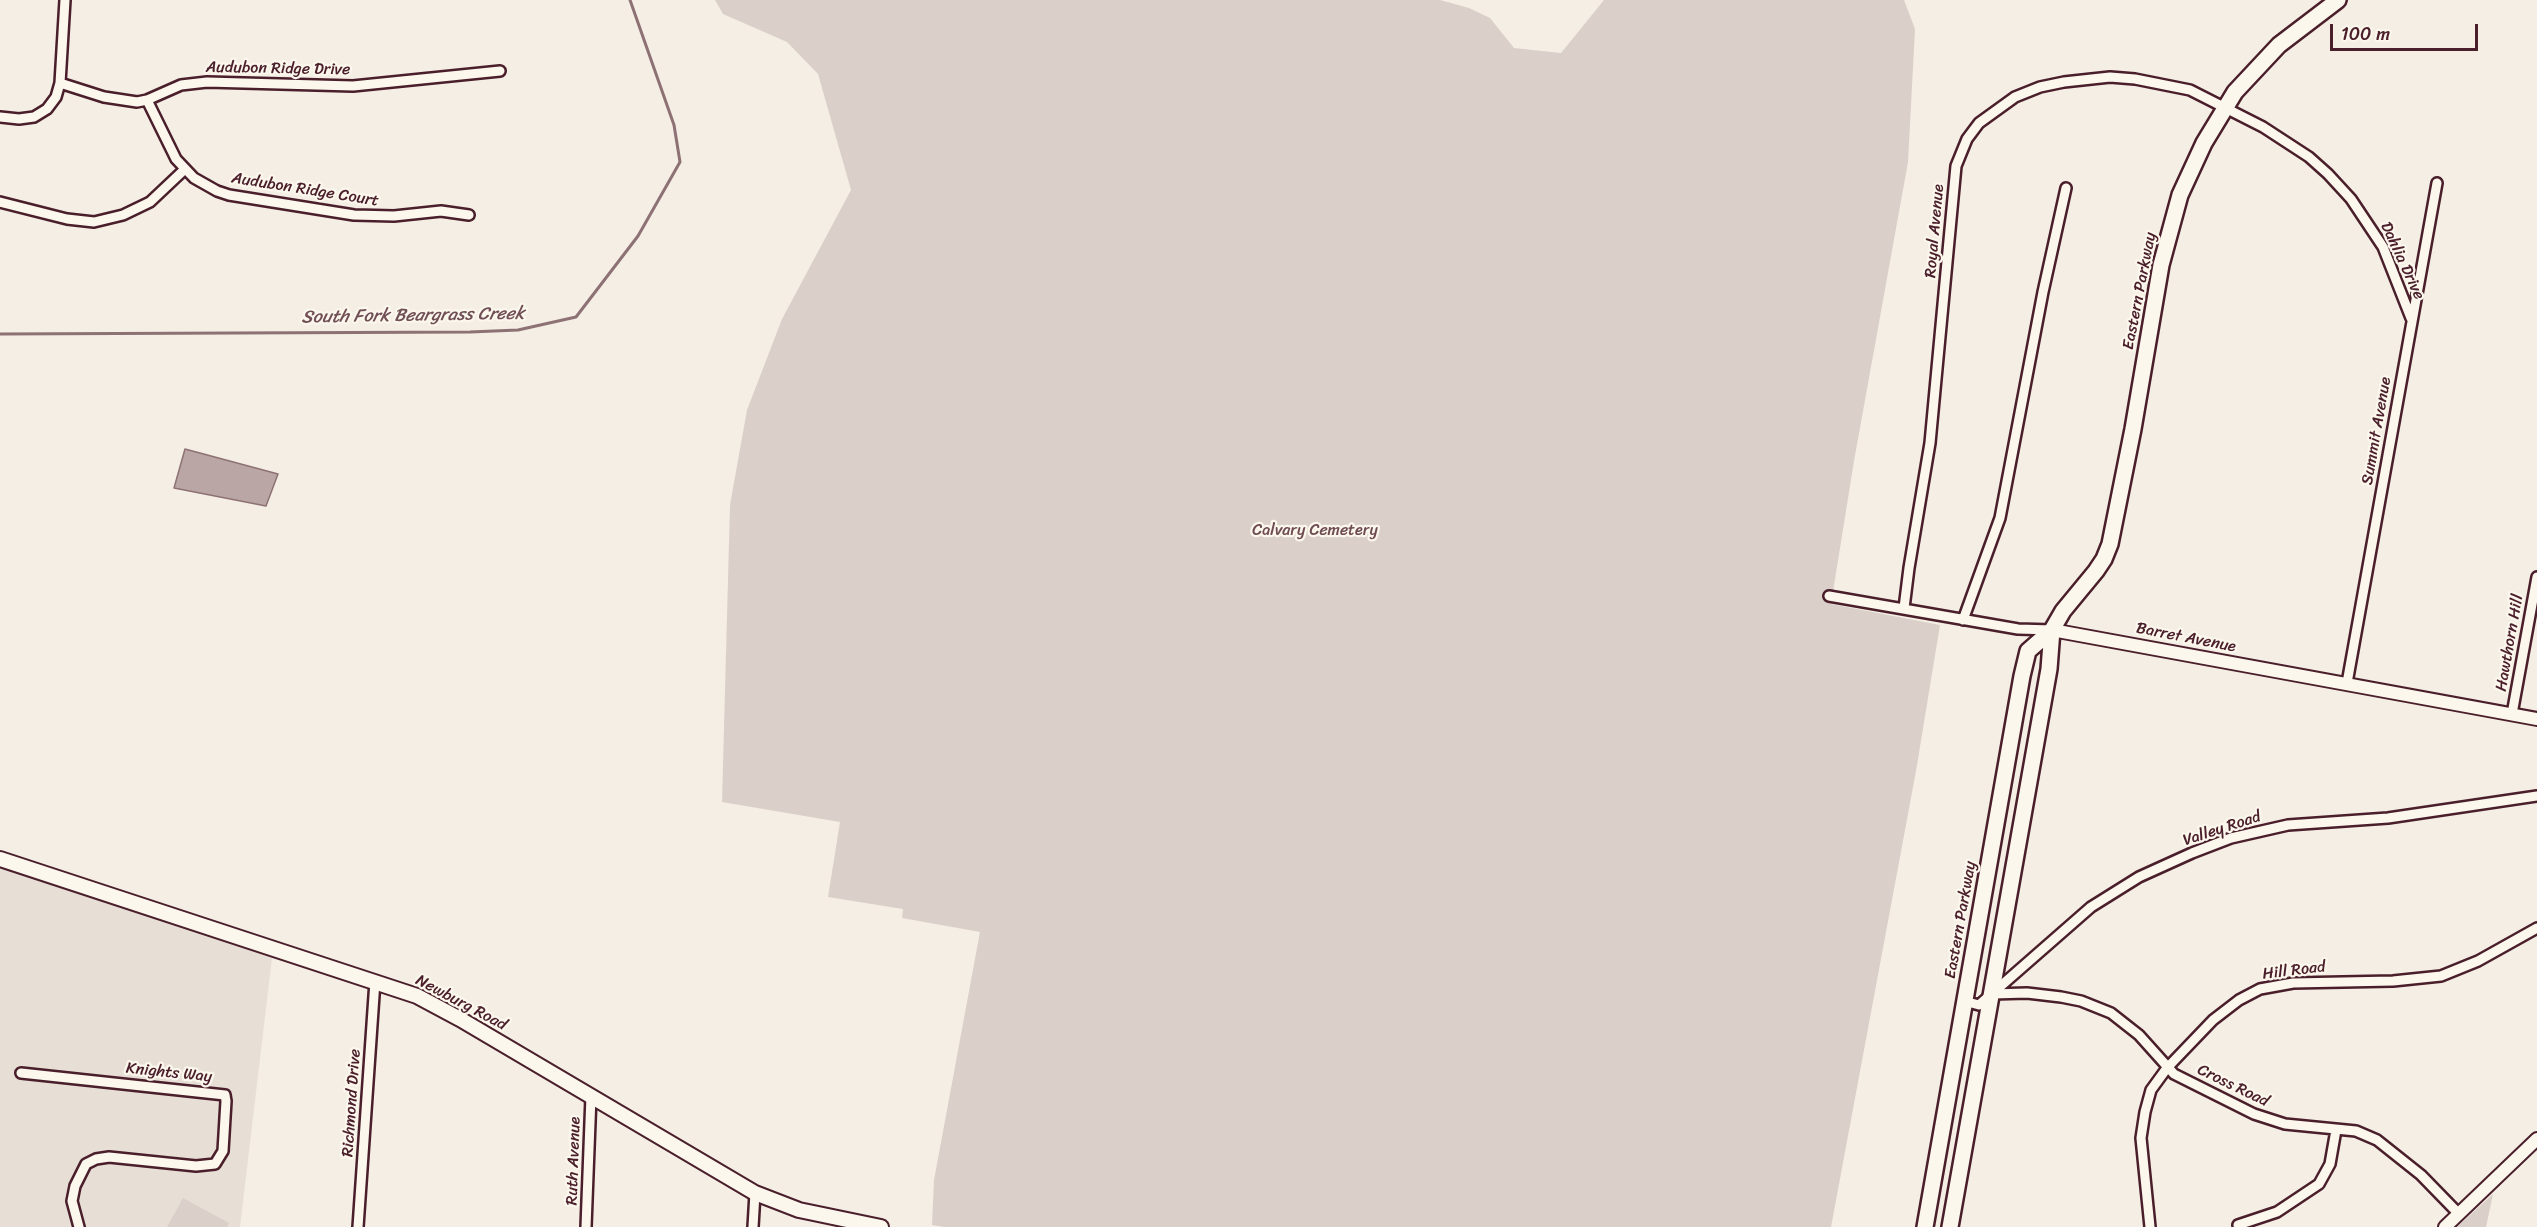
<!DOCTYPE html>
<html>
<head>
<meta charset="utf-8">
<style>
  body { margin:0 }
  #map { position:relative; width:2537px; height:1227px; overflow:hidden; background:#f4eee4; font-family:Sriracha,sans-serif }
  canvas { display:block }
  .scale { position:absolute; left:2330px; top:24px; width:148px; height:27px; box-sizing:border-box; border:3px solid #4a1f2b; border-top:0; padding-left:8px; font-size:18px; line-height:21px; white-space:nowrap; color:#4a1f2b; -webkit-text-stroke:4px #fbf7ec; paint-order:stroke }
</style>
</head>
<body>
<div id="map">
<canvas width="2537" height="1227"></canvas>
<div class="scale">100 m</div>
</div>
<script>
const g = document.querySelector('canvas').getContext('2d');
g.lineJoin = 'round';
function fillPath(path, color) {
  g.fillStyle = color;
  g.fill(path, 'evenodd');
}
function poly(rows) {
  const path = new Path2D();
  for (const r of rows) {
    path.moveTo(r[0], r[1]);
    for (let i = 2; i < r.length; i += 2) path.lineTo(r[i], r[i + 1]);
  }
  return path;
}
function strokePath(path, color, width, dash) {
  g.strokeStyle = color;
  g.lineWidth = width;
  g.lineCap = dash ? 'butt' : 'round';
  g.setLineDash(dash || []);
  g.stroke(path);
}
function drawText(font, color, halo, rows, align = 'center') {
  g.font = font + ' Sriracha,sans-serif';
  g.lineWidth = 4.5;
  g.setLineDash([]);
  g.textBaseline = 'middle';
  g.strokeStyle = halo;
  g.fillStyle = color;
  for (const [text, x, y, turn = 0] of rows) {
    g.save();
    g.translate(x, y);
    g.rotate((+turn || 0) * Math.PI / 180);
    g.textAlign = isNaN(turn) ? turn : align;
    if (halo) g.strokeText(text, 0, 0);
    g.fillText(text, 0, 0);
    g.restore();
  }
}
fillPath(poly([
  [0,868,272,958,240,1227,0,1227]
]), '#e7dfd6');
fillPath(poly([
  [715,0,1440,0,1469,8,1490,18,1514,48,1561,53,1604,0,1904,0,1915,29,1908,162,1854,461,1831,604,1940,625,1916,771,1831,1227,944,1227,932,1225,934,1180,980,932,902,918,903,909,828,897,840,822,722,802,730,505,747,410,782,319,851,190,818,74,787,42,723,14],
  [2493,1194,2486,1227,2457,1227,2470,1215],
  [183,1198,229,1223,227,1227,167,1227]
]), '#dbd0c9');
const water = poly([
  [185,449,278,474,266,506,174,488,185,449]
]);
fillPath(water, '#baa7a5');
strokePath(water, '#8d7174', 1.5);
strokePath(poly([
  [0,334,470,332,518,330,576,317,638,236,680,162,674,125,630,0]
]), '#8d7174', 3);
const minor = poly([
  [60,83,104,97,137,102,147,100,181,85,207,82,353,86,500,71],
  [147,100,176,159,194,178,217,191,229,195,354,215,394,216,441,211,469,215],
  [0,117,19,119,34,117,47,109,56,97,60,83,65,0],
  [0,202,67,219,94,222,123,215,150,202,185,169],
  [1829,596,2018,629,2052,630],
  [1904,608,1909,568,1930,443,1956,166,1967,139,1979,123,2015,97,2040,87,2064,82,2110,77,2135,79,2190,90,2263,127,2309,157,2328,174,2351,199,2383,247,2411,318],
  [1963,620,2000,518,2043,292,2066,188],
  [2347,683,2437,183],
  [2512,714,2537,577],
  [1992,994,2027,993,2061,997,2081,1001,2111,1013,2139,1035,2174,1074,2254,1114,2285,1124,2356,1131,2377,1140,2421,1175,2458,1213],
  [1964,1001,1979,1005,2091,907,2139,877,2192,853,2231,838,2288,825,2388,818,2537,796],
  [21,1073,225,1095,226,1101,223,1151,215,1164,196,1166,109,1157,96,1159,86,1164,75,1186,72,1201,79,1227],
  [2238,1225,2277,1212,2319,1184,2330,1164,2336,1130],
  [358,1227,375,981],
  [586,1227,591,1096],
  [753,1227,755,1193],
  [2150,1227,2141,1138,2145,1112,2151,1090,2167,1068,2213,1020,2239,1000,2260,989,2293,983,2393,981,2441,976,2478,961,2537,928]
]);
const tertiary = poly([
  [2052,630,2537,719],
  [2445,1227,2537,1139]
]);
const secondary = poly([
  [0,859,417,996,460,1019,755,1193,799,1210,881,1227]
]);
const primary = poly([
  [1925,1227,2022,676,2028,651,2052,630,2063,611,2096,571,2104,559,2110,544,2133,429,2161,265,2180,195,2204,143,2235,92,2279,45,2338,0],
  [1950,1227,2049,669,2052,630]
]);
strokePath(minor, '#4a1f2b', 14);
strokePath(tertiary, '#4a1f2b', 16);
strokePath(secondary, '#4a1f2b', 18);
strokePath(primary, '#4a1f2b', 20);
strokePath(minor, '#fbf7ec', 9);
strokePath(tertiary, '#fbf7ec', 12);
strokePath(secondary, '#fbf7ec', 14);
strokePath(primary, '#fbf7ec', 15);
drawText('16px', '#4a1f2b', '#fbf7ec', [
  ["Audubon Ridge Drive",278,69,1],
  ["Audubon Ridge Court",305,190,9],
  ["Royal Avenue",1935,231,-85],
  ["Dahlia Drive",2402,261,65],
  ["Eastern Parkway",2140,291,-79],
  ["Summit Avenue",2377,431,-80],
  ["Barret Avenue",2186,638,11],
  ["Hawthorn Hill",2510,643,-80],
  ["Valley Road",2222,829,-18],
  ["Eastern Parkway",1961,920,-80],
  ["Hill Road",2294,971,-7],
  ["Newburg Road",461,1003,28],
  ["Knights Way",169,1073,6],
  ["Cross Road",2233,1086,26],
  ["Richmond Drive",352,1103,-86],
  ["Ruth Avenue",574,1161,-88]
]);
drawText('16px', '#6e4b52', '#fbf7ec', [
  ["Calvary Cemetery",1315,531]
]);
drawText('italic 18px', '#714f56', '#fbf7ec', [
  ["South Fork Beargrass Creek",413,316,-1]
]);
</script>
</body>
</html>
